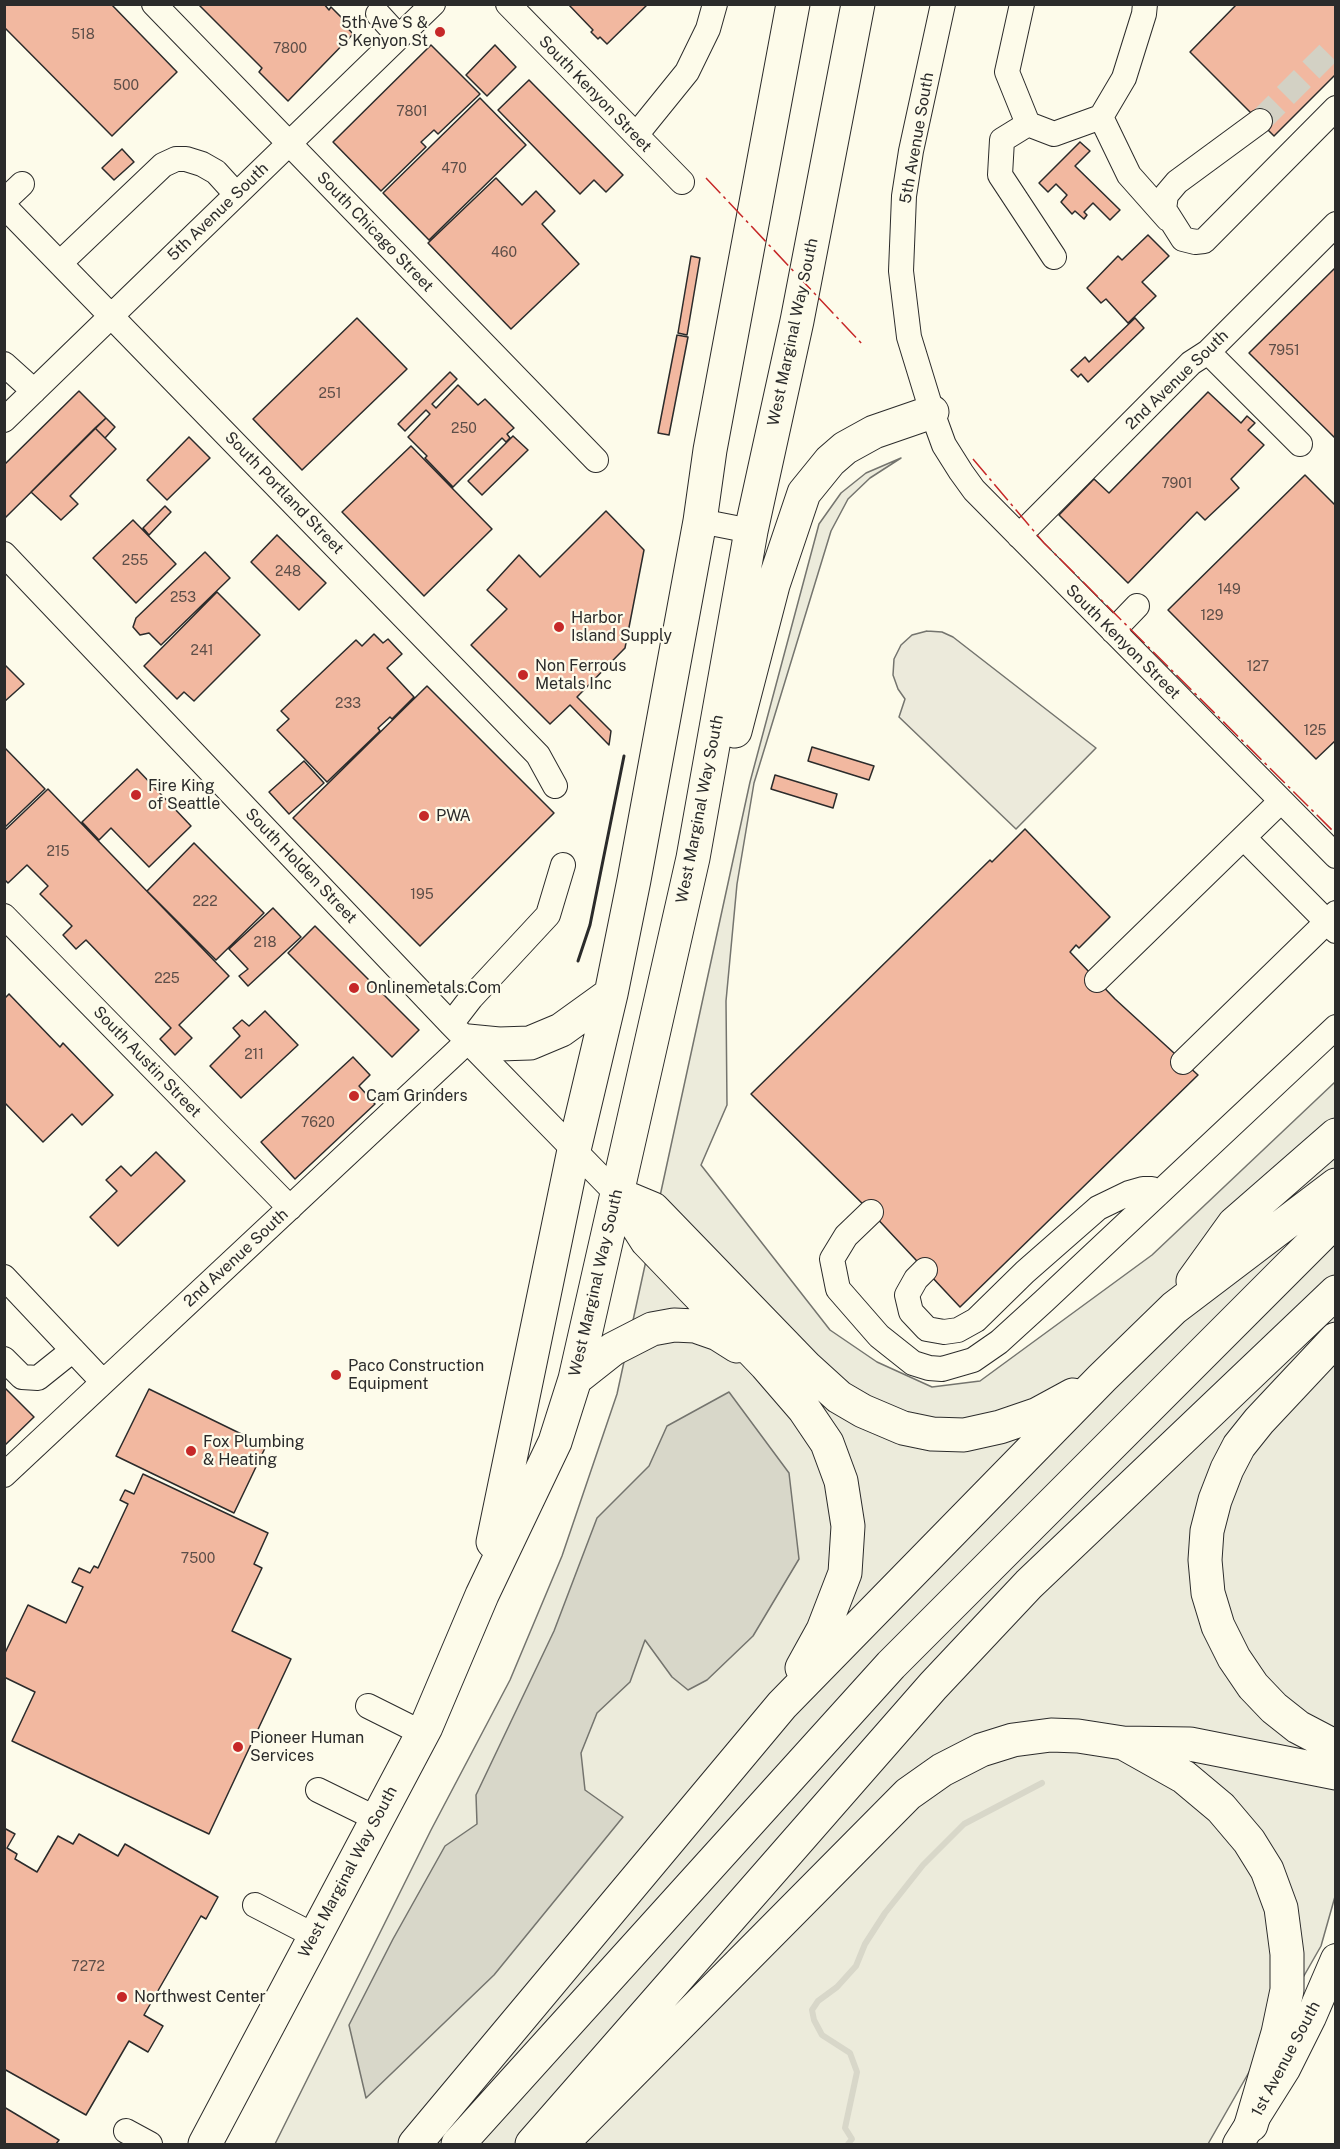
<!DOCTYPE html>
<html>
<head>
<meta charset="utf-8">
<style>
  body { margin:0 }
  #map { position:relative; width:1340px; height:2149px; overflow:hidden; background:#fdfbea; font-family:"Public Sans",sans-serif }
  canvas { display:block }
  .frame { position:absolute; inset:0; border:6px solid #2b2b2b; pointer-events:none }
</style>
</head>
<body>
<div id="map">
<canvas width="1340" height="2149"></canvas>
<div class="frame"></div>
</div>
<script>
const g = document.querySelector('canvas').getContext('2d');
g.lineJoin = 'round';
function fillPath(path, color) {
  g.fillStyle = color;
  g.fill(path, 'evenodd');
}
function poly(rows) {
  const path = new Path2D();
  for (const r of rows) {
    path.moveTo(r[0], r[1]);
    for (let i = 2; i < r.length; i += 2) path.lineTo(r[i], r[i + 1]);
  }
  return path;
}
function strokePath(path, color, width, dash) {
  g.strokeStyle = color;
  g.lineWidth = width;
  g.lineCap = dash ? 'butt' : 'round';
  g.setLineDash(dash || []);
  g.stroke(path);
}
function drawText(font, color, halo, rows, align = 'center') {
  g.font = font + ' "Public Sans",sans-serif';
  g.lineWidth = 4.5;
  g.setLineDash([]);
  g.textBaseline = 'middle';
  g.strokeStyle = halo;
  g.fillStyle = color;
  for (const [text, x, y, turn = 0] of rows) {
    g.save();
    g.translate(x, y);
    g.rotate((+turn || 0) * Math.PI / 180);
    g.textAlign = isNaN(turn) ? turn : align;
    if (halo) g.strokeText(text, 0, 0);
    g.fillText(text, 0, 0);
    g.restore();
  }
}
const green = poly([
  [901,458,870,478,848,499,831,531,754,783,737,884,726,1001,727,1105,701,1165,830,1330,877,1362,932,1387,980,1381,1152,1255,1335,1082,1336,1893,1321,1946,1208,2144,275,2144,431,1830,510,1680,562,1556,617,1394,750,782,819,524,841,493,866,473,901,458]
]);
fillPath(green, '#ecebdb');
strokePath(green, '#74746e', 1.5);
const parking = poly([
  [927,631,942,632,953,637,1096,748,1016,829,899,717,905,699,898,689,893,675,894,659,901,645,912,635,927,631]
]);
fillPath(parking, '#eceadb');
strokePath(parking, '#74746e', 1.5);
const water = poly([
  [729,1392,789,1473,799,1559,753,1636,707,1680,688,1690,672,1677,645,1640,630,1682,597,1713,581,1753,585,1790,623,1817,494,1975,366,2098,349,2025,393,1939,445,1846,477,1824,476,1795,554,1631,597,1518,649,1466,667,1426,729,1392]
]);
fillPath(water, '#d8d7c9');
strokePath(water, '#74746e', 1.5);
strokePath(poly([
  [848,2144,852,2139,845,2128,857,2072,850,2053,822,2035,814,2020,812,2010,818,2001,837,1987,856,1966,865,1944,885,1913,923,1865,964,1824,1042,1783]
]), '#d8d7c9', 6);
const building = poly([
  [4,4,111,4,177,72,112,136,4,27,4,4],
  [198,4,324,4,329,10,331,7,346,22,344,24,353,34,288,101,259,72,262,68,198,4],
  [568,4,648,4,607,44,600,37,598,39,591,32,593,30,568,4],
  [1237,4,1336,4,1336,74,1274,136,1190,52,1237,4],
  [431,45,480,94,438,134,434,130,421,142,426,147,381,191,333,142,431,45],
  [495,45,516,67,487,96,466,75,495,45],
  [529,80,623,175,606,192,594,180,580,194,498,110,529,80],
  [480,98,526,145,429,240,383,193,480,98],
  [1080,142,1090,151,1075,166,1120,210,1110,220,1093,203,1084,212,1087,215,1084,219,1075,211,1072,214,1061,202,1067,195,1056,184,1048,192,1039,183,1080,142],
  [122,149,134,162,114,180,102,168,122,149],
  [496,178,522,205,536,191,555,211,542,224,579,264,511,329,428,243,496,178],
  [1148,235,1169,256,1142,282,1156,296,1128,323,1106,299,1101,303,1087,288,1118,256,1122,260,1148,235],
  [691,256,700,258,687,335,678,333,691,256],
  [1336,267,1336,439,1249,353,1336,267],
  [357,318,407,369,302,470,253,419,357,318],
  [1135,318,1144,328,1088,382,1081,374,1078,377,1071,370,1085,357,1089,362,1135,318],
  [677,335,688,337,669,435,658,433,677,335],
  [450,372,457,379,432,404,436,408,458,385,478,405,485,399,514,428,507,434,510,438,506,442,502,438,453,487,425,458,427,456,408,437,430,414,426,410,405,431,398,424,450,372],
  [79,391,106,418,5,518,4,465,79,391],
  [1208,392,1241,423,1247,416,1255,423,1248,430,1264,445,1231,479,1239,488,1205,520,1197,512,1128,583,1059,515,1094,479,1109,493,1208,392],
  [106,418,115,427,105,438,95,428,106,418],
  [95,428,116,449,70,496,78,504,61,520,31,492,95,428],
  [513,436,528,450,482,495,468,481,513,436],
  [189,437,210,458,167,500,147,480,189,437],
  [411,446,492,529,424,596,342,512,411,446],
  [1305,475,1336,506,1336,740,1316,759,1168,610,1305,475],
  [165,506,171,512,149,535,143,528,165,506],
  [606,511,644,550,625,648,577,697,611,731,609,745,570,705,550,724,471,645,507,609,487,590,519,555,540,577,606,511],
  [133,520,176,564,136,603,93,558,133,520],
  [277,535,326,583,299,610,251,562,277,535],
  [205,552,230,578,161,645,149,633,140,635,133,627,136,618,205,552],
  [217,592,260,635,194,701,184,692,177,699,144,666,217,592],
  [374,634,383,643,388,639,402,654,387,668,414,697,392,719,390,717,378,728,380,731,327,782,277,730,289,719,281,711,356,640,362,646,374,634],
  [4,664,24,684,4,702,4,664],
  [427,686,554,813,420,946,293,818,427,686],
  [4,747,45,789,4,828,4,747],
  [812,747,874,766,869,780,808,761,812,747],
  [304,761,324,783,289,814,269,792,304,761],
  [137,769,191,826,149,867,111,828,99,840,82,822,137,769],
  [775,775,837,794,833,808,771,789,775,775],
  [48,789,229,976,179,1025,192,1038,175,1055,160,1039,171,1028,86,940,76,949,63,935,72,926,40,894,48,886,27,865,8,883,4,879,4,831,48,789],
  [1025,829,1110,917,1079,948,1076,945,1070,952,1115,999,1198,1075,960,1307,871,1212,751,1094,990,860,992,862,1025,829],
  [194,843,264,913,216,960,147,891,194,843],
  [273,908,301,937,248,986,239,976,248,969,229,949,273,908],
  [315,926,419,1030,392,1057,288,953,315,926],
  [9,994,60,1047,63,1043,113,1095,82,1125,72,1114,43,1142,4,1102,4,999,9,994],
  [265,1011,298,1045,241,1098,210,1066,240,1036,233,1028,242,1020,249,1026,265,1011],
  [353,1057,370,1075,359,1086,375,1104,295,1179,261,1142,353,1057],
  [156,1152,185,1181,118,1246,90,1217,117,1191,106,1180,121,1166,131,1176,156,1152],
  [4,1387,34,1417,4,1446,4,1387],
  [149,1389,266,1446,234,1513,116,1456,149,1389],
  [143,1474,268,1533,254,1564,262,1568,232,1631,291,1659,209,1834,12,1741,35,1692,4,1677,4,1655,28,1605,66,1623,83,1587,72,1582,79,1568,90,1573,94,1566,98,1568,128,1504,120,1500,125,1490,134,1494,143,1474],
  [4,1828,15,1834,7,1848,17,1854,15,1859,37,1872,58,1836,73,1844,79,1834,118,1856,125,1844,218,1897,206,1919,201,1916,144,2015,163,2026,148,2052,129,2041,86,2115,4,2069,4,1828],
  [4,2107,59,2140,56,2144,4,2144,4,2107]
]);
fillPath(building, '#f2b8a0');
strokePath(building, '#2b2b2b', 1.5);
strokePath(poly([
  [1260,121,1336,45]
]), '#d3d1c4', 24, [24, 12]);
const minor = poly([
  [154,4,596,460],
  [508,4,682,182],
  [943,4,911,151,904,196,901,271,909,337,932,412,944,445,961,472,974,490,1336,856],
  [1022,4,1007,72,1028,124,1054,134,1101,117,1124,78,1144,14,1145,4],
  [378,14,399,37],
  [1101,117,1129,175,1168,219],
  [1260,121,1177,182,1166,195,1164,209,1183,239,1195,242,1204,241,1336,108],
  [1028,124,1002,140,1000,175,1054,257],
  [636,135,687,72,708,29,715,4],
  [4,201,22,184],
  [4,206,538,755,555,786],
  [60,263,163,165,176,159,186,159,202,164,216,172,236,194],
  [1208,352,1300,444],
  [4,364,34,391],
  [4,420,433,4],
  [700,521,751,531],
  [1019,536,1191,363,1208,352,1336,224],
  [4,554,451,1024,617,1194],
  [1113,631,1137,606],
  [1244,838,1336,931],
  [4,916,290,1208],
  [1097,980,1281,801],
  [451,1024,471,998,548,915,563,865],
  [1183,1062,1336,913],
  [871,1212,846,1236,832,1259,838,1289,879,1336,913,1363,929,1368,942,1369,973,1360,999,1342,1044,1301,1336,1027],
  [925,1270,916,1279,907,1295,911,1312,927,1329,944,1332,958,1330,976,1320,1025,1272,1098,1208,1129,1193,1143,1189,1152,1189,1158,1194],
  [4,1277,103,1382],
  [4,1359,22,1377,38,1378,73,1350],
  [4,1475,468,1041],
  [368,1706,422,1733],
  [318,1790,377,1819],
  [255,1905,315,1936],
  [126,2131,150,2144]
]);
const major = poly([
  [1238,2144,1285,2069,1311,2017,1336,1959]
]);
const highway = poly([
  [735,731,773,585,804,493,830,461,845,448,874,432,932,412],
  [468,1041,499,1044,530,1043,561,1030,611,994],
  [617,1194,647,1241,766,1365,804,1409,827,1443,841,1481,848,1526,845,1573,823,1630,802,1668],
  [617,1194,653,1209,806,1367,839,1397,863,1411,903,1428,932,1434,964,1435,1000,1427,1038,1414,1073,1395],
  [1193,1281,1234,1224,1336,1135],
  [1336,1339,1259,1421,1239,1446,1227,1469,1215,1500,1207,1531,1205,1560,1208,1593,1218,1626,1234,1658,1253,1686,1274,1708,1298,1727,1336,1747],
  [575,1379,613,1349,652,1329,674,1325,695,1326,718,1334,737,1346],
  [493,1542,574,1150,611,994,634,880,700,521,710,450,793,4],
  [1127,1745,1184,1777,1221,1808,1249,1841,1267,1870,1281,1908,1287,1954,1287,1990,1278,2033,1251,2125],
  [205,2144,426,1727,482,1595,555,1442,575,1379,693,858,751,531,797,321,858,4],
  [415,2144,782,1705,1102,1378,1174,1308,1336,1185],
  [458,2144,891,1665,1336,1220],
  [532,2144,933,1686,1029,1584,1336,1292],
  [561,2144,908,1794,942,1770,981,1750,1013,1740,1051,1735,1078,1736,1123,1743,1190,1744,1336,1773]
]);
strokePath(minor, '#2b2b2b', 26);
strokePath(major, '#2b2b2b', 32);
strokePath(highway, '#2b2b2b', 35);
strokePath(minor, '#fdfbea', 24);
strokePath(major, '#fdfbea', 30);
strokePath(highway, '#fdfbea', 33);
strokePath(poly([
  [578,961,590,925,624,756]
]), '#2b2b2b', 3);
strokePath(poly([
  [706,178,863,345],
  [973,459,1044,543,1336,834]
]), '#c62828', 1.5, [21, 4.5, 3, 4.5]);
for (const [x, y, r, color] of [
  [440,32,6,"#c62828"],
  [559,627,6,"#c62828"],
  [523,675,6,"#c62828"],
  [136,795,6,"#c62828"],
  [424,816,6,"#c62828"],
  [354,988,6,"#c62828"],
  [354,1096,6,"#c62828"],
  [336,1375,6,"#c62828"],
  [191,1451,6,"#c62828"],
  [238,1747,6,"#c62828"],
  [122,1997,6,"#c62828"]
]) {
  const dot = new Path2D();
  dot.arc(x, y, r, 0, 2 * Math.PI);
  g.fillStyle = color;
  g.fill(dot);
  strokePath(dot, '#fdfbea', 2);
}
drawText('14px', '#5d4e48', null, [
  ["518",83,35],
  ["7800",290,49],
  ["500",126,86],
  ["7801",412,112],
  ["470",454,169],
  ["460",504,253],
  ["7951",1284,351],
  ["251",330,394],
  ["250",464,429],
  ["7901",1177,484],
  ["255",135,561],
  ["248",288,572],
  ["149",1229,590],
  ["253",183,598],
  ["129",1212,616],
  ["241",202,651],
  ["127",1258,667],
  ["233",348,704],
  ["125",1315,731],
  ["215",58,852],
  ["195",422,895],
  ["222",205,902],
  ["218",265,943],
  ["225",167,979],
  ["211",254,1055],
  ["7620",318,1123],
  ["7500",198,1559],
  ["7272",88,1967]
]);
drawText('16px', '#2b2b2b', '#fdfbea', [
  ["5th Ave S &",428,23,"right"],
  ["S Kenyon St",428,41,"right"],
  ["Harbor",571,618],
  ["Island Supply",571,636],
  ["Non Ferrous",535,666],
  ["Metals Inc",535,684],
  ["Fire King",148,786],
  ["of Seattle",148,804],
  ["PWA",436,816],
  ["Onlinemetals.Com",366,988],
  ["Cam Grinders",366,1096],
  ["Paco Construction",348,1366],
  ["Equipment",348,1384],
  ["Fox Plumbing",203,1442],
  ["& Heating",203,1460],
  ["Pioneer Human",250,1738],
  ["Services",250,1756],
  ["Northwest Center",134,1997]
], 'left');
drawText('16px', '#2b2b2b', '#fdfbea', [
  ["South Kenyon Street",595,94,46],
  ["5th Avenue South",917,138,-80],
  ["5th Avenue South",218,212,-44],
  ["South Chicago Street",375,232,46],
  ["West Marginal Way South",793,332,-78],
  ["2nd Avenue South",1177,380,-44],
  ["South Portland Street",284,493,46],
  ["South Kenyon Street",1123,642,45],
  ["West Marginal Way South",700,809,-79],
  ["South Holden Street",301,866,46],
  ["South Austin Street",147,1062,46],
  ["2nd Avenue South",236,1258,-43],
  ["West Marginal Way South",596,1283,-77],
  ["West Marginal Way South",348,1872,-62],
  ["1st Avenue South",1286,2059,-62]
]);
</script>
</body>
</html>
